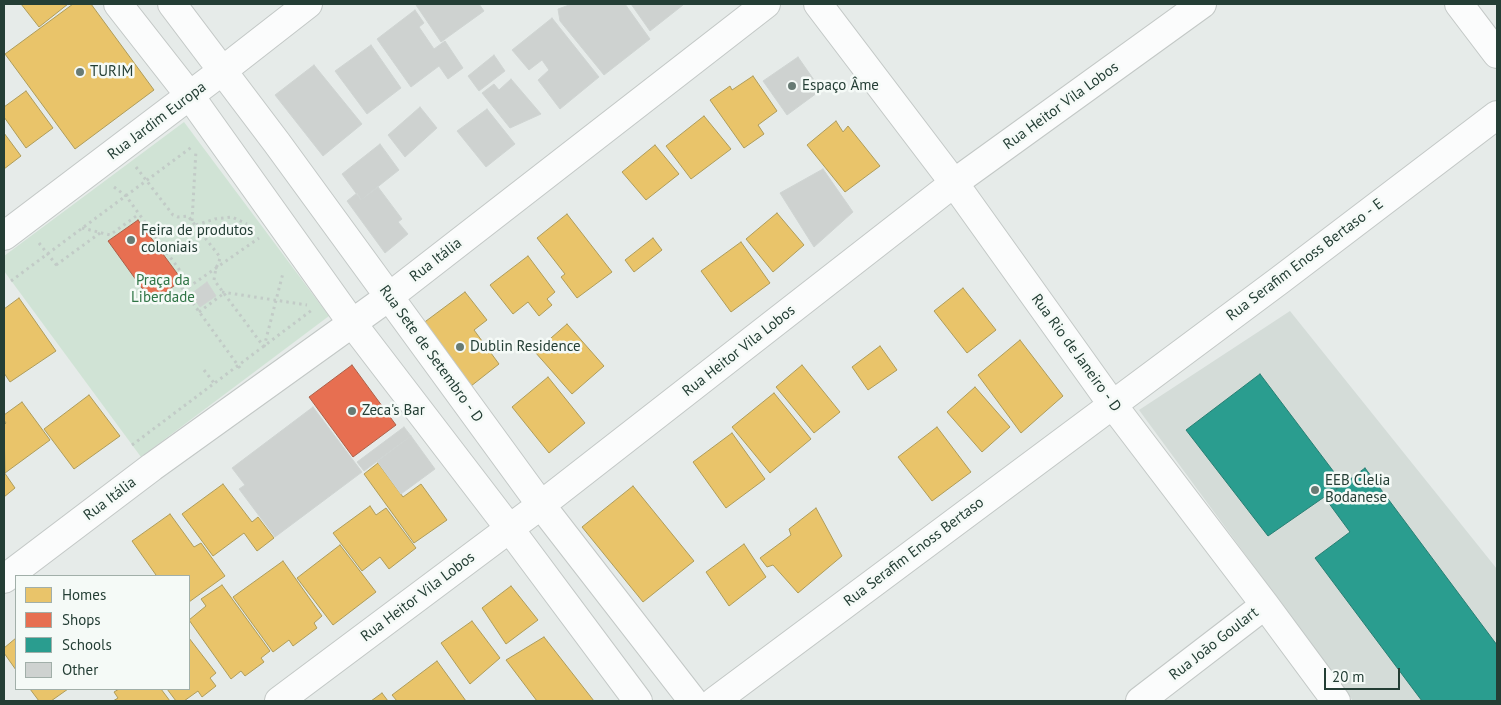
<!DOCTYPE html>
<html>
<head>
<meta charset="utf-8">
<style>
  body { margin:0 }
  #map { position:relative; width:1501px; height:705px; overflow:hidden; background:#e6ebe9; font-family:"PT Sans",sans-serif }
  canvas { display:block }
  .frame { position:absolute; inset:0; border:5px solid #243e35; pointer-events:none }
  .legend { position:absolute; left:15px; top:575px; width:175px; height:115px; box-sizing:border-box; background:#f5faf7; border:1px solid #a1afa9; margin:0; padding:6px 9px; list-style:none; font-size:15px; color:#243e35 }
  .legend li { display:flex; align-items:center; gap:10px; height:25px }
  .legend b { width:25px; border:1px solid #a1afa9 }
  .scale { position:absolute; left:1324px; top:668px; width:76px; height:22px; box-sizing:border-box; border:2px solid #243e35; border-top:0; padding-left:6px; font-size:15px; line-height:18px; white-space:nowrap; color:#243e35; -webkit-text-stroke:4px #f5faf7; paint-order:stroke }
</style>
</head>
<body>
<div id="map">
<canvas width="1501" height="705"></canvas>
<div class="frame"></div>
<ul class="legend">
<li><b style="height:14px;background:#e9c46a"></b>Homes</li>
<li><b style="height:14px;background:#e76f51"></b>Shops</li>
<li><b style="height:14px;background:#2a9d8f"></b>Schools</li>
<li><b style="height:14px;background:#ced2d0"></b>Other</li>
</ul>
<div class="scale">20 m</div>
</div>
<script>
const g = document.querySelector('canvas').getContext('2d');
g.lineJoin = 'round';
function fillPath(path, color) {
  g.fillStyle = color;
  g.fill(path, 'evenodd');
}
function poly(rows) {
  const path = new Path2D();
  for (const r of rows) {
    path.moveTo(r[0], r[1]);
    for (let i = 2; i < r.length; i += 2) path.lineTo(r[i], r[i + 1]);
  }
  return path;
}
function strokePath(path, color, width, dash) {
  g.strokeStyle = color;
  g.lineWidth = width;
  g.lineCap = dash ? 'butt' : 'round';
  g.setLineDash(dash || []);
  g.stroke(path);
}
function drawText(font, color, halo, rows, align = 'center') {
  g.font = font + ' "PT Sans",sans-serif';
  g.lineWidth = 5;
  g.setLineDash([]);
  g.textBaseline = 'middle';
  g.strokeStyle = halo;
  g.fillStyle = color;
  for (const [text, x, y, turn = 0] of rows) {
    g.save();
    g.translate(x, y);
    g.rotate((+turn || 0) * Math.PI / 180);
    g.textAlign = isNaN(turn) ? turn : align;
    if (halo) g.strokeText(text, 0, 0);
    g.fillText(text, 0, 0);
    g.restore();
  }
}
fillPath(poly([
  [1290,311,1497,569,1497,701,1353,701,1139,410]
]), '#d4dcd8');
fillPath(poly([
  [184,122,329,316,141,457,4,271,4,256]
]), '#d0e3d5');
const homes = poly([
  [21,4,68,4,39,27,21,4],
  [73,4,91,4,154,90,75,149,5,54,73,4],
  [753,76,777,111,758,125,764,134,744,148,710,100,730,86,732,90,753,76],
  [26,91,53,128,26,148,4,117,4,107,26,91],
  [704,116,731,149,691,179,666,146,704,116],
  [836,121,843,132,848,126,880,166,845,192,807,145,836,121],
  [4,133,21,156,4,169,4,133],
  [655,145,679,174,646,200,622,172,655,145],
  [777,213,804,245,773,272,746,239,777,213],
  [567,214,612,272,577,298,561,277,565,274,537,238,567,214],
  [653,238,662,250,634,272,625,260,653,238],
  [741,242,770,283,731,312,701,271,741,242],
  [528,256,555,292,547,299,552,305,539,316,528,302,513,314,490,285,528,256],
  [963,288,996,330,967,353,934,311,963,288],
  [465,292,487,320,474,330,499,364,466,390,418,327,465,292],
  [19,298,56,351,10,382,4,373,4,309,19,298],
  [567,324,604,366,572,394,535,352,567,324],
  [1020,340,1063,396,1021,433,978,375,1020,340],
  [880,346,897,370,868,390,852,367,880,346],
  [802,365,840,412,814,433,776,387,802,365],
  [548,377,585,423,549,453,512,407,548,377],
  [975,387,1010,427,982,452,947,412,975,387],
  [774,393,811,439,770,473,732,427,774,393],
  [89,395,120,436,74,469,44,429,89,395],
  [22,402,50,440,5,473,4,425,6,423,4,420,4,415,22,402],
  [937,427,971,472,932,501,898,457,937,427],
  [732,433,765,479,726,508,693,462,732,433],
  [378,463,403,497,421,484,447,520,414,543,364,474,378,463],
  [4,472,15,488,4,497,4,472],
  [223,484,252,522,258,517,274,538,257,551,244,533,213,556,182,514,223,484],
  [633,486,694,561,643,602,582,527,633,486],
  [370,506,376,515,386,508,416,548,389,569,380,557,362,571,333,533,370,506],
  [816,508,842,556,798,593,773,565,767,567,760,558,791,535,789,529,816,508],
  [170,514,194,547,201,543,225,576,189,602,189,576,154,576,156,575,132,541,170,514],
  [744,544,766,577,729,606,706,572,744,544],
  [340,545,376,592,333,625,297,578,340,545],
  [283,561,322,616,314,623,317,628,293,646,289,640,273,652,233,597,283,561],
  [222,585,270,651,261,658,264,662,245,676,241,671,231,679,189,620,206,606,201,599,222,585],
  [511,586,538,620,506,644,482,608,511,586],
  [472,621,500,658,470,684,441,643,472,621],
  [544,637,594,701,537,701,506,660,544,637],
  [16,638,16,670,4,653,4,648,16,638],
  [189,638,216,673,210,678,216,686,202,697,198,691,184,701,176,701,167,689,189,689,189,638],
  [437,661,466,701,397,701,392,695,437,661],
  [30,689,68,689,51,701,39,701,30,689],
  [119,689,161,689,170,701,113,701,118,698,114,692,119,689],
  [382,693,388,701,371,701,382,693]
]);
fillPath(homes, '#e9c46a');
strokePath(homes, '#ae9c5a', 1);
const shops = poly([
  [138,220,182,280,152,302,108,241,138,220],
  [352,365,396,425,353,457,309,397,352,365]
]);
fillPath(shops, '#e76f51');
strokePath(shops, '#ac6049', 1);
const schools = poly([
  [1260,374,1343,484,1268,536,1186,430,1260,374],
  [1365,468,1497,645,1497,701,1422,701,1315,558,1350,532,1325,498,1365,468]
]);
fillPath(schools, '#2a9d8f');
strokePath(schools, '#288074', 1);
const building = poly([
  [418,4,479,4,484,11,441,42,416,5,418,4],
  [572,4,625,4,650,39,604,75,560,21,558,9,572,4],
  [631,4,682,4,683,5,650,31,631,4],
  [415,10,424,23,419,27,434,49,445,41,463,68,448,79,439,66,411,87,377,39,415,10],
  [552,18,599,77,560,109,538,80,549,70,542,60,529,70,512,50,552,18],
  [371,45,401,88,367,114,335,71,371,45],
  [494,55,505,71,479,91,468,76,494,55],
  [798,57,821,90,787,115,763,81,798,57],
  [314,65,362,124,323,156,275,95,314,65],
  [511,79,541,114,510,128,482,93,494,84,499,90,511,79],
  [420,107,437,128,405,157,388,135,420,107],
  [487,109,515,144,486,167,457,131,487,109],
  [380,144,399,170,361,200,342,174,380,144],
  [823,169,853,212,814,247,780,193,823,169],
  [378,187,402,219,398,222,408,234,385,253,347,201,357,193,361,200,378,187],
  [207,282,216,296,200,307,191,294,207,282],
  [313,407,362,472,275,537,239,489,245,485,232,468,313,407],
  [404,427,411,436,364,471,357,462,404,427],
  [411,436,435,469,401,494,377,461,411,436]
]);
fillPath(building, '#ced2d0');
strokePath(building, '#cfd4d2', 1);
const minor = poly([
  [118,4,190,96,352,323,509,528,638,701],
  [172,4,277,143,541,505,693,701],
  [818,4,954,183,1112,404,1265,605,1336,701],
  [1459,4,1497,54],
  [4,236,222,71,308,4],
  [4,579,152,467,390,296,766,4],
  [279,701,541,505,954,183,1202,4],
  [715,701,1280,280,1497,115],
  [1140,701,1265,605]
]);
strokePath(minor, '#c3c8c6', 30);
strokePath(poly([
  [136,167,173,215,178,217,188,216,220,257,219,262,216,268,214,280,264,347],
  [114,187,126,196,189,283,182,288,242,371],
  [192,221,196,150],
  [196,225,215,219,232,217,247,224],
  [82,228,110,235,139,214],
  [39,243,58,267],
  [56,265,100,233],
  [11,281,193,146],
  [183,291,259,238],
  [222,292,307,305],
  [199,312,223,294],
  [264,347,283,273],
  [204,370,214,383],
  [132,445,312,310]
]), '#c2cbc7', 3, [2.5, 4]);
strokePath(minor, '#fbfcfc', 28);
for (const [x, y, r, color] of [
  [80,72,5,"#687b74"],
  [792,86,5,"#687b74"],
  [131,240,5,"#687b74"],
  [460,347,5,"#687b74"],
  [352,411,5,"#687b74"],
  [1315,490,5,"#687b74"]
]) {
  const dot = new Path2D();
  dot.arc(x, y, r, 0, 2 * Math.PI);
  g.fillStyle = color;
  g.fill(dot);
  strokePath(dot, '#f5faf7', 2);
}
drawText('15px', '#243e35', '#f5faf7', [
  ["TURIM",90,72],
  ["Espaço Âme",802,86],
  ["Feira de produtos",141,231],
  ["coloniais",141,248],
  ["Dublin Residence",470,347],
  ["Zeca's Bar",362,411],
  ["EEB Clelia",1325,481],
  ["Bodanese",1325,498]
], 'left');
drawText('15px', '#243e35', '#f5faf7', [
  ["Rua Heitor Vila Lobos",1061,106,-36],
  ["Rua Jardim Europa",157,121,-37],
  ["Rua Itália",436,260,-38],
  ["Rua Serafim Enoss Bertaso - E",1305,260,-37],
  ["Rua Heitor Vila Lobos",739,351,-38],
  ["Rua Rio de Janeiro - D",1076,353,54],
  ["Rua Sete de Setembro - D",431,354,54],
  ["Rua Itália",110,499,-37],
  ["Rua Serafim Enoss Bertaso",914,552,-37],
  ["Rua Heitor Vila Lobos",418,597,-37],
  ["Rua João Goulart",1214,644,-38]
]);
drawText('15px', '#2f7445', '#f5faf7', [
  ["Praça da",163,281],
  ["Liberdade",163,298]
]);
</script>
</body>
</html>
